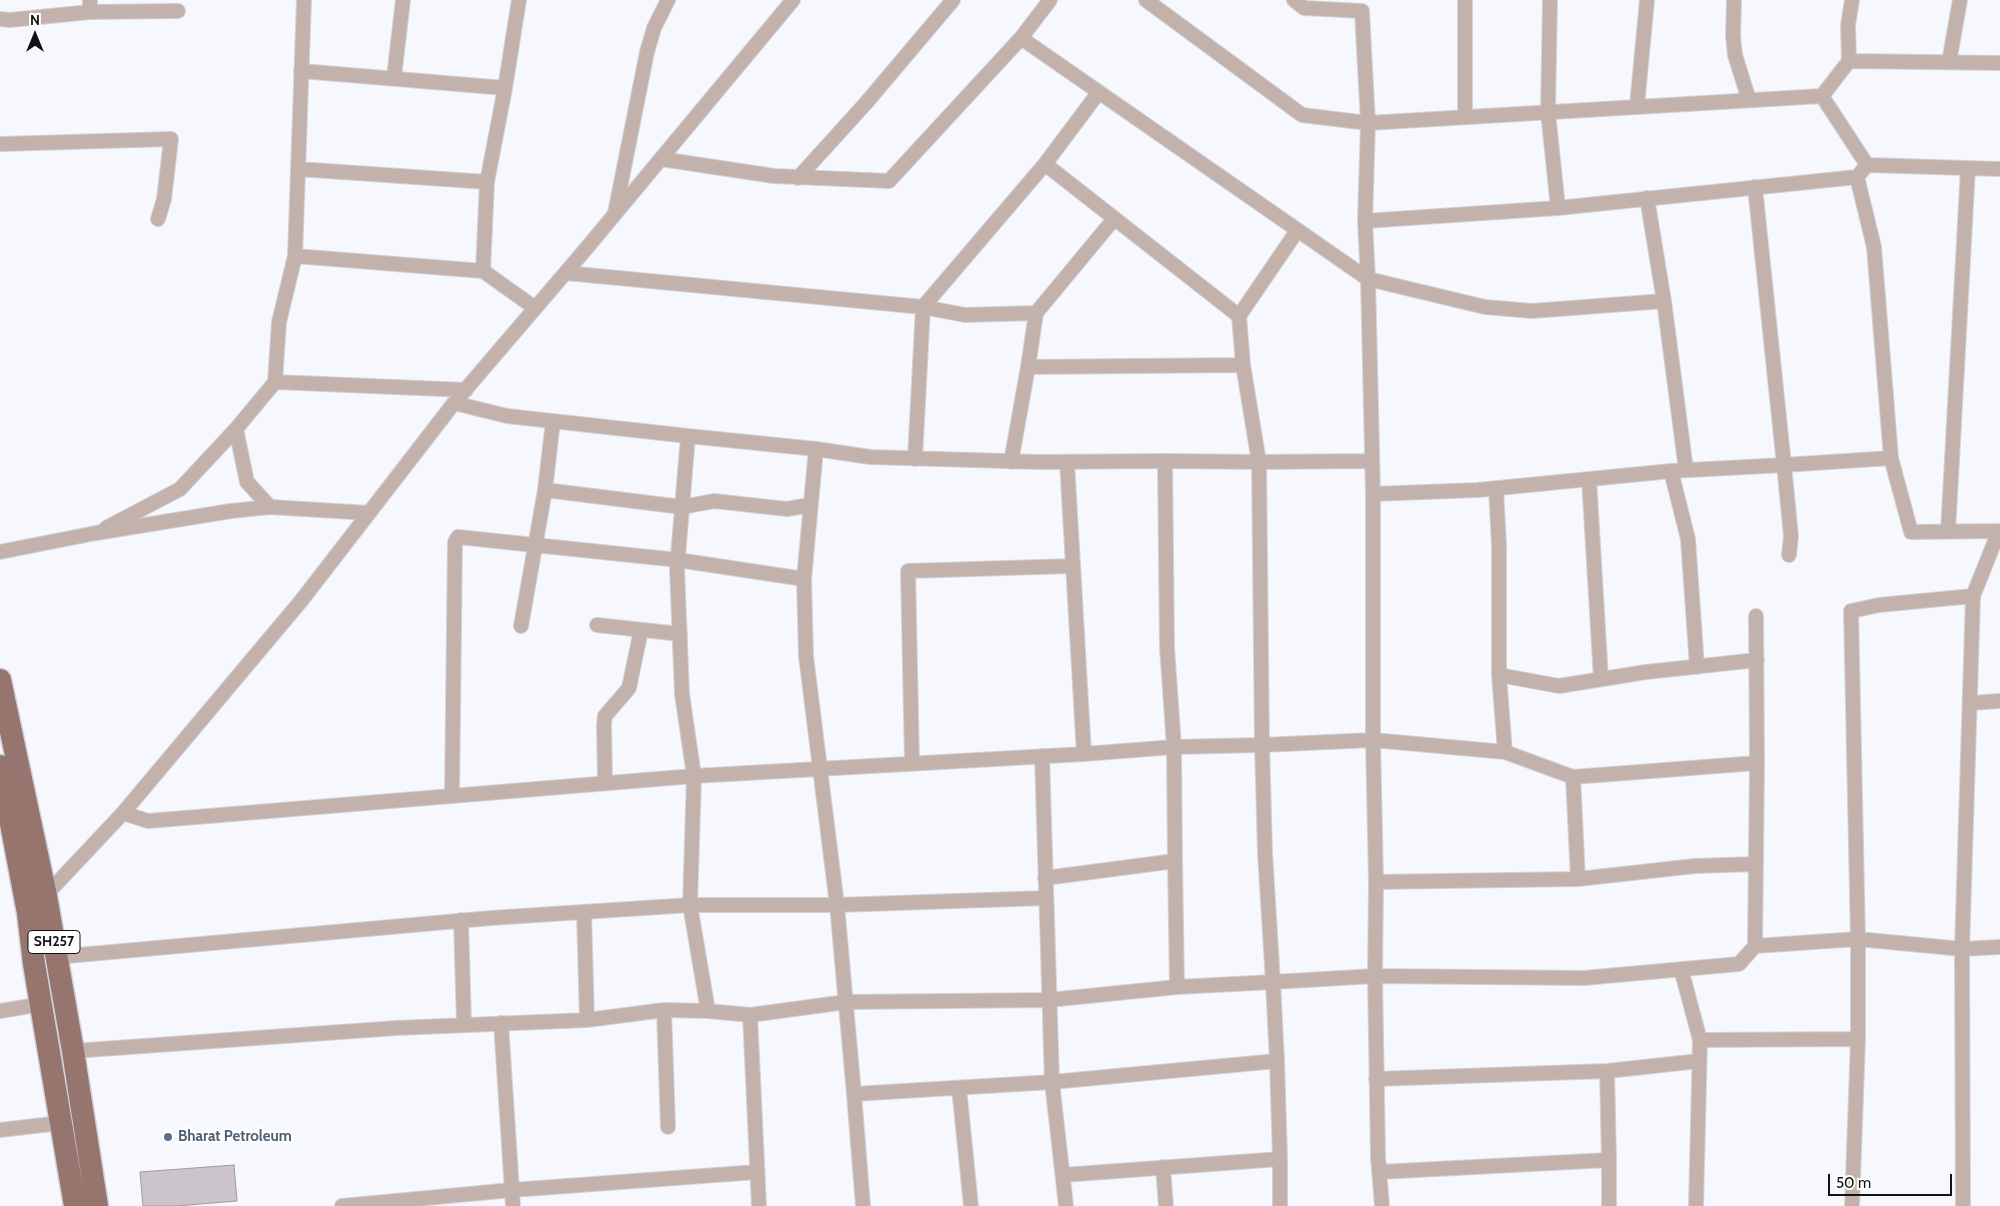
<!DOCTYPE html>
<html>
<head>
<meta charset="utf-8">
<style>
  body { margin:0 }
  #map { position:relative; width:2000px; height:1206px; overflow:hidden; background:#f7f8fe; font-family:Cabin,sans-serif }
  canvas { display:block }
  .north { position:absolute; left:10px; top:10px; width:50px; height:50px; -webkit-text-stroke:4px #fff; paint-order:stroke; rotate:0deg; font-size:14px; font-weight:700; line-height:20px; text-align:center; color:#121215 }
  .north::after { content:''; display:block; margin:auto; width:18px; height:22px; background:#121215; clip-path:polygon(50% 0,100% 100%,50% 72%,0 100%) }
  .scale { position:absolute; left:1828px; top:1174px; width:124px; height:22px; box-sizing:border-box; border:2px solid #121215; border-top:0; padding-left:6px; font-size:15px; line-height:18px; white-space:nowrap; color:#121215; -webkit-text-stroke:4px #fff; paint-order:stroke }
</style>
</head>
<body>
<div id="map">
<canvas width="2000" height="1206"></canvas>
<div class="north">N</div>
<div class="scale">50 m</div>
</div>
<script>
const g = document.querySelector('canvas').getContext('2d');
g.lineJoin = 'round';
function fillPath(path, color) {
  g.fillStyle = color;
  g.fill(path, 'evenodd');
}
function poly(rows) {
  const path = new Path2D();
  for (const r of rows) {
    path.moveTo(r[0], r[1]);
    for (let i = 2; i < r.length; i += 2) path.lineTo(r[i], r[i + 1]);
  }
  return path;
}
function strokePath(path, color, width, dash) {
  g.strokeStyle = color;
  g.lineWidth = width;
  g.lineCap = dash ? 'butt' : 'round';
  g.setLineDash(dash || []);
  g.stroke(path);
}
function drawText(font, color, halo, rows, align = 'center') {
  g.font = font + ' Cabin,sans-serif';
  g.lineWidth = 4.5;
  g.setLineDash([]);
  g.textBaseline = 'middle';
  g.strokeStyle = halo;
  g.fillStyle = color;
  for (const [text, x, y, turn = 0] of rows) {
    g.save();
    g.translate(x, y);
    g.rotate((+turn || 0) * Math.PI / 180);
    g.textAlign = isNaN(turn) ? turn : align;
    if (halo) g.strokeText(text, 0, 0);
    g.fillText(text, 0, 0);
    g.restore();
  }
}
const building = poly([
  [234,1165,237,1201,176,1206,143,1206,140,1172,234,1165]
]);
fillPath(building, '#cbc5cb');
strokePath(building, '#a09a9f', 1);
const street = poly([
  [304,0,295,256,483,271,535,308],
  [1146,0,1302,115,1368,123,1365,221],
  [1294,0,1304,8,1362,11,1368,123,1822,96,1867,165,1857,177,1558,208],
  [1550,0,1548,112,1558,208,1365,221,1368,279,1485,307,1532,311,1664,301],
  [1734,0,1733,36,1735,55,1749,100],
  [90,12,178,11],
  [0,19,10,20,90,12,90,0],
  [1021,38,1050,0],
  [1849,61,1848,25,1852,0],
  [1949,62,1960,0],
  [301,71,505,88,519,0],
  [394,77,403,0],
  [1099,92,1045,164,1239,316,1243,365,1259,462,1372,461],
  [1822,96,1849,61,2000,63],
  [1637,106,1647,0],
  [1465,117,1465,0],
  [2,144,171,139,164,199,158,219],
  [661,159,774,176,889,181,1021,38,1368,279,1373,494],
  [1045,164,923,307,965,315,1036,313,1028,367,1243,365],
  [1867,165,2000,169],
  [298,169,487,182],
  [1857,177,1874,247,1891,458],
  [798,178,866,103,953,0],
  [1755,187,1784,465,1891,458,1911,532,2000,531],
  [1647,198,1664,301,1686,470],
  [615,213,647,52,654,28,668,0],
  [295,256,279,322,275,382,466,390],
  [483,271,487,182,505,88],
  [566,273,923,307,915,459],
  [1036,313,1114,219],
  [1239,316,1297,231],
  [236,429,247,482,270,507],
  [1165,461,1259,462,1262,745,1373,740,1505,752,1573,777,1578,879,1376,882,1373,740,1373,494,1478,490,1671,471,1784,465,1791,536,1789,555],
  [1011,462,1028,367],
  [1067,462,1084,754],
  [1671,471,1688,539,1697,667],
  [1589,479,1601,679],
  [1496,488,1499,546,1499,675,1505,752],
  [545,490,682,507,714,501,787,509,810,505],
  [106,528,180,489,236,429,275,382],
  [1948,532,1968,168],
  [0,552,96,533,231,511,270,507,369,513],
  [804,579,806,656,837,905,854,1094,1052,1082,1042,756],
  [1756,616,1757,763],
  [597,625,680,634],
  [521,626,545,490,553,421],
  [1499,675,1559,686,1646,672,1757,660],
  [1970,703,2000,701],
  [912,763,908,571,1073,566],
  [605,783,604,725,605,716,629,688,641,630],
  [452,795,455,542,458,537,678,560,804,579,816,449],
  [123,813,148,821,694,776,682,694,677,568,688,436,507,416,454,403],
  [1045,878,1175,861,1174,747,1262,745,1265,853,1273,982,1177,987],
  [1578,879,1695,866,1756,864],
  [43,898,123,813,301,601,454,403,585,250,793,0],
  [584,912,587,1020],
  [461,920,464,1025],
  [1755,946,1858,939,1851,611,1879,605,1973,596,1999,531],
  [56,957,491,918,690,905,694,776,1084,754,1174,747,1167,647,1165,461,1039,462,870,457,816,449,688,436],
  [1681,969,1700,1040,1696,1206],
  [664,1010,668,1127],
  [0,1011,42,1004],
  [708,1011,750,1015,759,1206],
  [750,1015,846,1002,1049,1000,1177,987,1175,861],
  [501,1023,513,1206],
  [1700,1040,1858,1039,1858,939,1962,949,2000,947],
  [73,1051,397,1028,587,1020,664,1010,708,1011,690,905,837,905,1046,898],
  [1607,1071,1609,1160],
  [1376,1079,1607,1071,1699,1061],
  [959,1088,971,1206],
  [854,1094,863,1206],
  [0,1130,60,1123],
  [1163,1167,1166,1206],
  [1379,1172,1609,1160,1609,1206],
  [1063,1175,1280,1159,1277,1061],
  [342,1206,512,1190,757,1172],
  [1066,1206,1052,1082,1277,1061,1273,982,1375,976,1376,882],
  [1280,1206,1280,1159],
  [1382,1206,1378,1157,1375,976,1584,978,1739,964,1755,946,1757,763,1573,777],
  [1852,1206,1858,1039],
  [1963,1206,1962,949,1973,596]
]);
const primary = poly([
  [0,680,46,896,73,1051,97,1206],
  [0,766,28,913,34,964,75,1206]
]);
strokePath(street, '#d2d3d9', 16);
strokePath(primary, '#d2d3d9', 25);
strokePath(street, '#c3b1ac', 14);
strokePath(primary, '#95756d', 22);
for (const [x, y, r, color] of [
  [168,1137,5,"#5c6f8a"]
]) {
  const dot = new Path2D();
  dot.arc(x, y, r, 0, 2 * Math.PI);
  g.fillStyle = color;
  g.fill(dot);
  strokePath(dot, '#fff', 2);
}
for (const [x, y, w] of [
  [54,942,52]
]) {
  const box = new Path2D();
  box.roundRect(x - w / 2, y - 11.5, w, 23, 4);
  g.fillStyle = '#fff';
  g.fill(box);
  strokePath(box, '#121215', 1);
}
drawText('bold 14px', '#121215', null, [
  ["SH257",54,942]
]);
drawText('bold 15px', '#4e5e75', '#fff', [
  ["Bharat Petroleum",178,1137]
], 'left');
</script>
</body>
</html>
